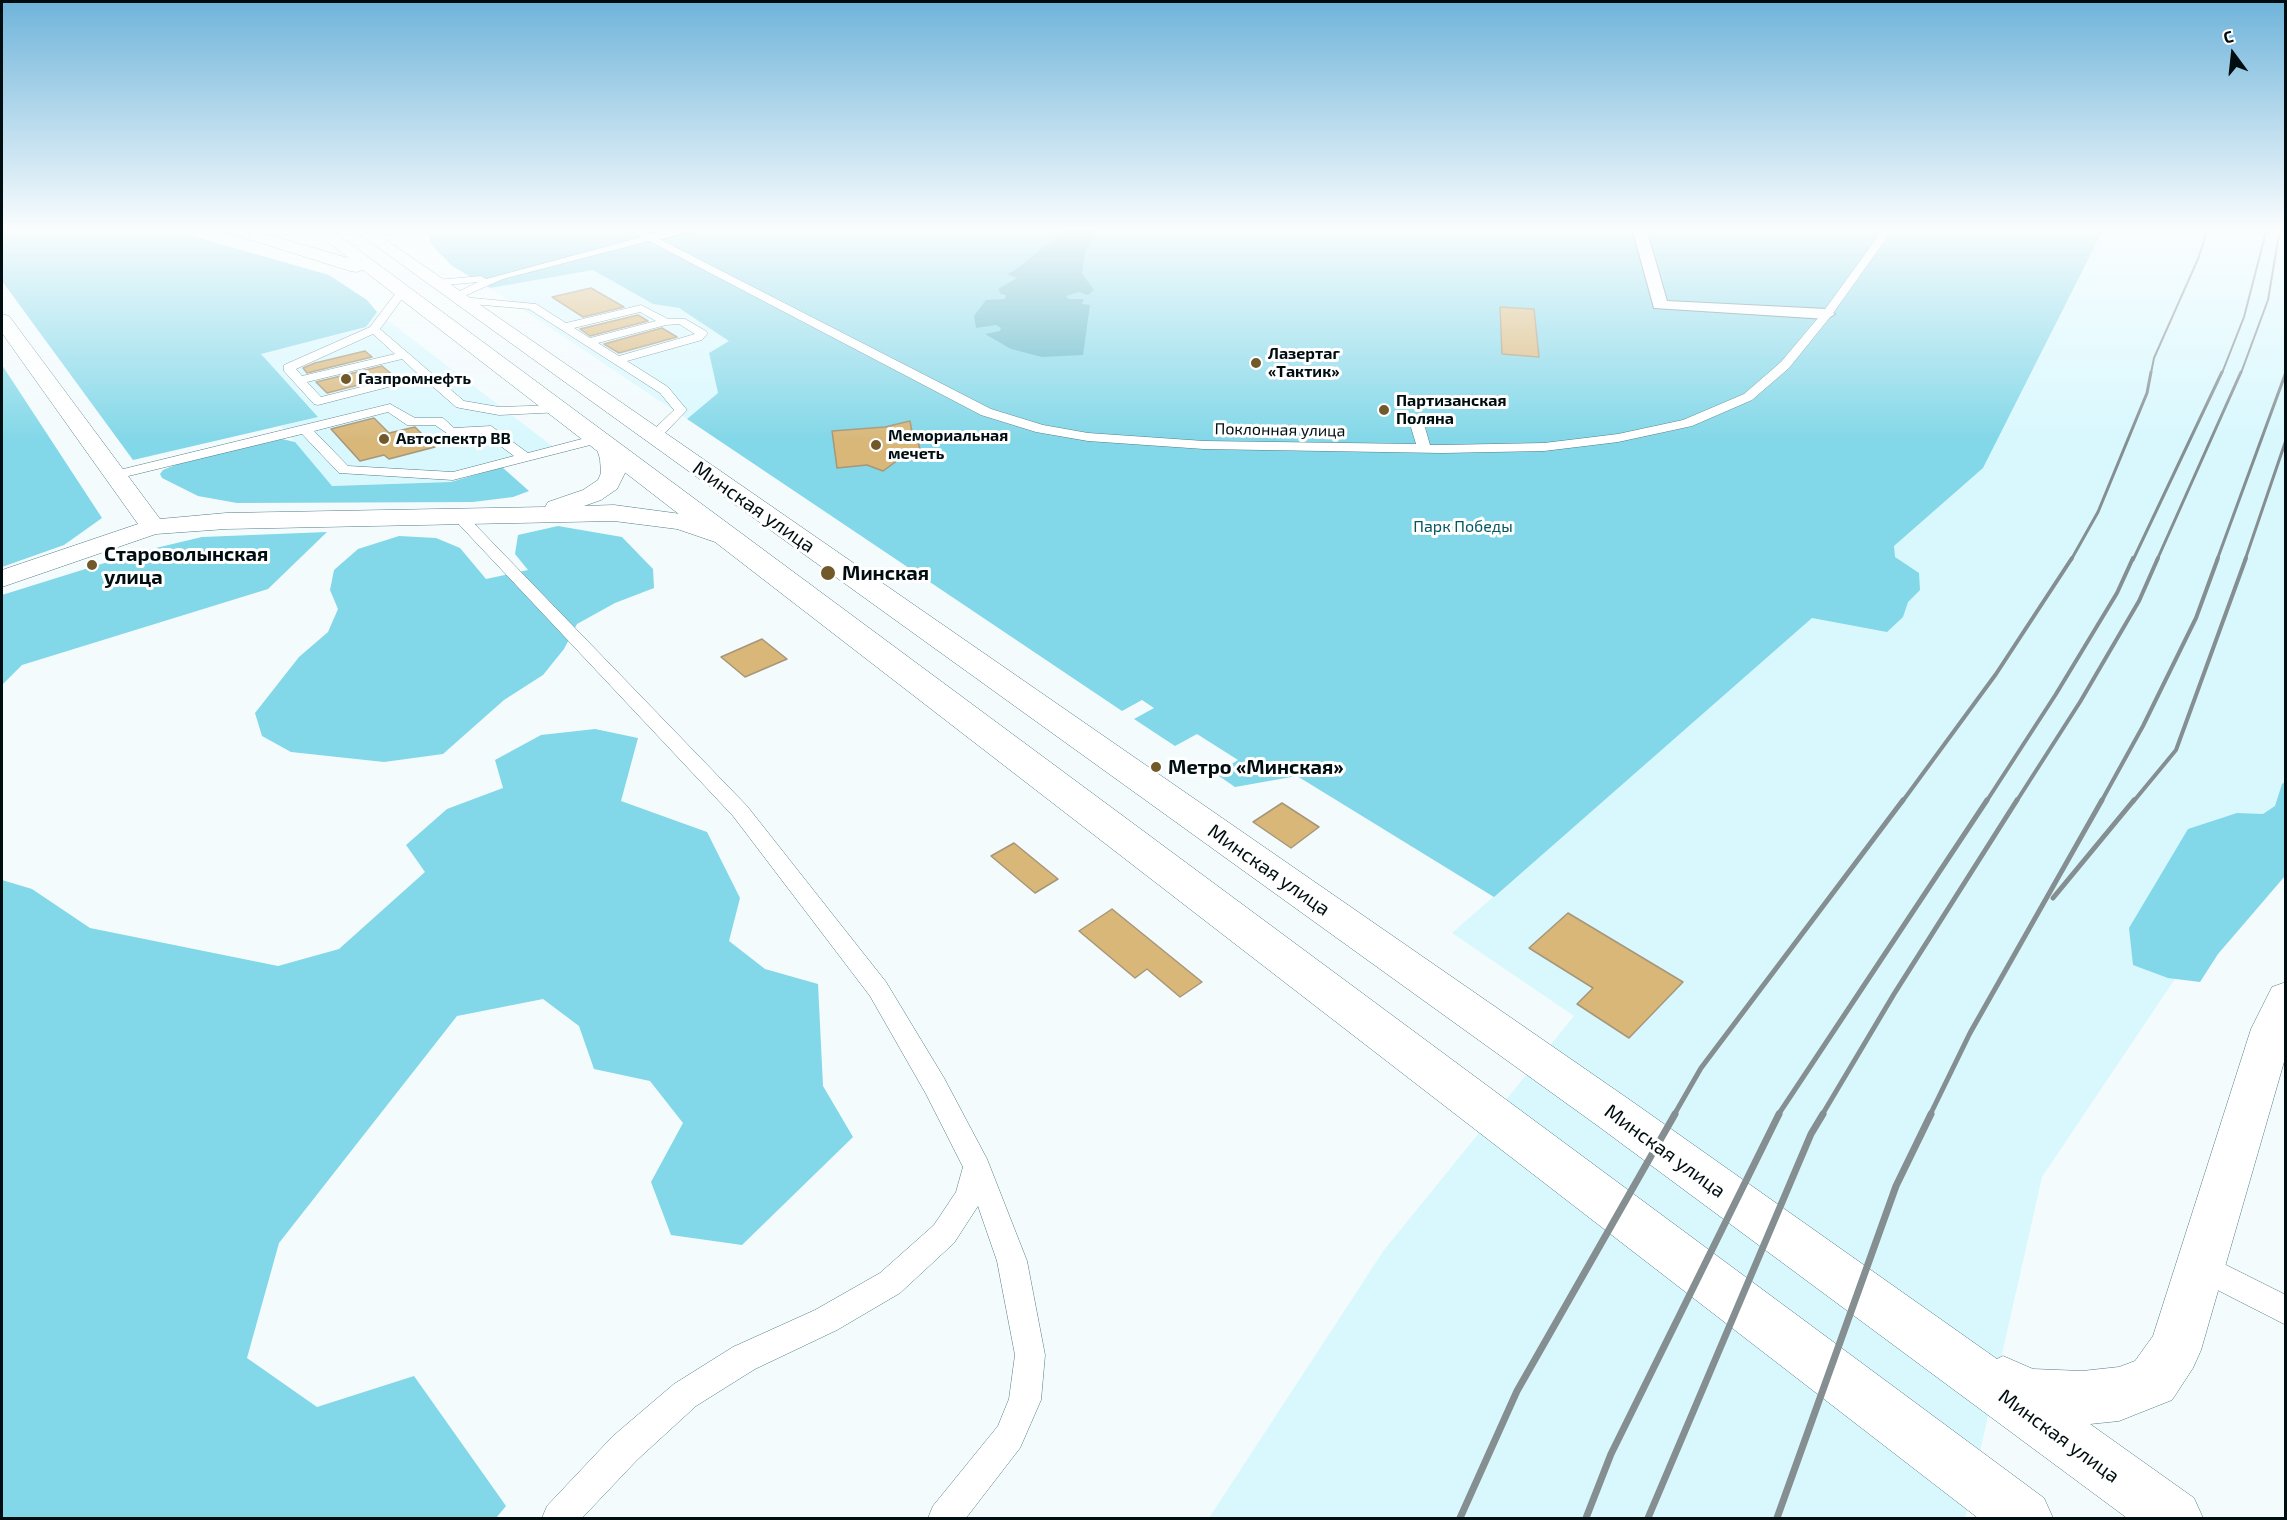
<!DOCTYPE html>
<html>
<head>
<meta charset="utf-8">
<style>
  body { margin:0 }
  #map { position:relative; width:2287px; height:1520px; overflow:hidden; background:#f3fbfd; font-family:"Exo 2",sans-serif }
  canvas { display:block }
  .frame { position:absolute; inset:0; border:3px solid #010e11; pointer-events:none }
  .north { position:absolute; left:2203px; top:24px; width:60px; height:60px; -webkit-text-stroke:4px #fff; paint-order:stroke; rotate:345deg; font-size:16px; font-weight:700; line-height:24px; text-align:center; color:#010e11 }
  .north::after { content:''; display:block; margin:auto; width:21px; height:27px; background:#010e11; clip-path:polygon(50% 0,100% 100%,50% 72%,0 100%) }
</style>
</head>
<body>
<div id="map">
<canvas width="2287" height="1520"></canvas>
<div class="frame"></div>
<div class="north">С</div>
</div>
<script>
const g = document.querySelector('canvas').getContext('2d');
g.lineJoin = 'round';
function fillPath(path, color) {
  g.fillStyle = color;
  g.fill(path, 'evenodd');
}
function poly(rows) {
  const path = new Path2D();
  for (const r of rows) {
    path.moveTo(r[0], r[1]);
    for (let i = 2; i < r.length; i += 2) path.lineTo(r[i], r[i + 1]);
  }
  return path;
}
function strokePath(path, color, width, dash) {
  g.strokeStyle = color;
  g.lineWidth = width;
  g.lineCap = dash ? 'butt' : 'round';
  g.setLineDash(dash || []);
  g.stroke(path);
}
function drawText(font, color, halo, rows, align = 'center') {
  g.font = font + ' "Exo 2",sans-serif';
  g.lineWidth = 6;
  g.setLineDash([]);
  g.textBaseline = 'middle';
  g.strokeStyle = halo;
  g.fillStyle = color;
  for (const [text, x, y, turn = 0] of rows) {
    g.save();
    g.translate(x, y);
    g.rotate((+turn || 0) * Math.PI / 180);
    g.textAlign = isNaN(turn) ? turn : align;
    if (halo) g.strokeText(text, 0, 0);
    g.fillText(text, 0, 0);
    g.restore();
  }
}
fillPath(poly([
  [2104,228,2285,228,2285,815,2042,1177,1965,1518,1209,1518,1384,1250,1574,1016,1452,933,1983,468],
  [593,270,653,304,679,308,730,341,709,353,718,393,687,419,490,288],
  [377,312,560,452,451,482,331,486,281,426,318,417,260,354,366,328]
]), '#d8f8fe');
fillPath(poly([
  [2,228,165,228,329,275,367,300,377,312,366,327,261,354,318,417,133,460,2,281],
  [427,228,2104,228,1983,468,1894,546,1895,557,1919,573,1920,590,1908,602,1903,617,1887,632,1812,618,1494,897,1297,776,1235,787,1216,774,1238,760,1197,734,1175,746,1134,719,1154,708,1142,700,1122,711,687,419,718,393,709,353,729,341,679,308,653,304,593,270,490,288,452,266,431,244],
  [2,365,102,518,64,545,2,567],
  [282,439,295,442,332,486,451,482,502,467,529,491,513,497,473,502,237,503,198,496,162,478,160,474,163,470,185,461],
  [558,526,622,537,653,569,654,588,615,603,577,624,564,649,543,675,504,700,443,754,384,762,291,752,262,736,255,713,299,657,328,632,338,609,330,590,334,570,358,549,399,536,436,538,460,548,486,579,528,570,515,554,518,535],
  [327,532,268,589,22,665,2,685,2,595,143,551,202,537],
  [595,729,638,738,621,801,707,832,740,898,729,941,765,969,818,984,823,1086,853,1137,742,1245,671,1235,651,1182,683,1123,650,1081,594,1069,579,1026,543,999,457,1016,279,1243,247,1358,317,1407,414,1376,506,1506,496,1518,2,1518,2,880,32,889,90,928,278,966,339,949,425,872,406,845,447,809,503,788,495,760,541,735],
  [2285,782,2285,876,2218,954,2200,982,2168,978,2133,965,2129,928,2188,829,2237,813,2263,814,2275,806,2282,784]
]), '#82d7e8');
fillPath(poly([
  [1067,228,1089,228,1096,233,1085,253,1082,273,1094,290,1088,295,1079,292,1066,296,1069,299,1084,299,1082,304,1090,305,1083,355,1042,357,1011,349,985,334,1000,331,1001,328,996,325,976,328,974,316,986,300,1005,299,1006,295,1001,294,998,289,1017,278,1007,274,1014,271]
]), '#5bb5c6');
const building = poly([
  [591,288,624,307,583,317,552,297,591,288],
  [1500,307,1534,309,1539,357,1502,354,1500,307],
  [638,315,648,321,590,336,580,329,638,315],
  [662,328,677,337,619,353,604,344,662,328],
  [365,351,372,357,307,373,303,368,315,363,365,351],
  [382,366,394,376,327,393,316,382,382,366],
  [374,418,389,433,415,427,435,447,389,459,384,455,360,461,331,429,374,418],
  [910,421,912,432,916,433,922,458,898,460,883,471,867,465,837,468,832,431,885,427,910,421],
  [762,639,787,659,745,677,721,657,762,639],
  [1282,803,1319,827,1291,848,1253,822,1282,803],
  [1014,843,1058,879,1035,893,991,856,1014,843],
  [1112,909,1202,982,1180,997,1147,969,1135,978,1079,931,1112,909],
  [1568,913,1683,982,1629,1038,1577,1004,1593,988,1529,948,1568,913]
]);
fillPath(building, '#d8b779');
strokePath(building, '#a79678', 1.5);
const service = poly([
  [626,228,638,228,991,409,1043,425,1088,433,1204,441,1416,444,1410,424,1417,420,1424,424,1430,445,1442,445,1544,443,1618,434,1683,420,1744,394,1781,362,1823,312,1884,228,1894,228,1831,316,1789,368,1752,400,1692,426,1618,442,1544,451,1442,453,1204,449,1088,441,1036,432,981,415,649,241,503,279,462,297,536,304,566,323,641,305,668,319,685,319,706,331,708,333,702,340,627,361,668,387,687,410,659,439,654,440,647,436,674,410,660,393,529,309,461,303,450,296,478,282,436,286,431,283,436,280,481,276,486,279,642,237,626,228],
  [640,312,656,321,590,338,574,328,640,312],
  [679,324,695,334,619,356,598,343,666,325,679,324],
  [402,289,407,292,380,329,464,401,499,407,558,405,564,409,563,412,499,415,460,408,456,407,423,378,318,405,314,404,284,371,284,365,370,327,398,290,402,289],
  [373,334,395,354,302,376,296,369,373,334],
  [402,359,417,373,321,397,307,382,402,359],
  [390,404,415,418,443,418,454,428,491,426,528,453,597,435,604,439,602,442,453,480,339,473,302,434,116,479,109,475,111,472,390,404],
  [388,412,407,425,435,425,451,436,483,433,514,456,453,472,348,466,314,431,388,412],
  [458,511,463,512,747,806,886,982,944,1078,987,1159,1027,1261,1045,1355,1041,1400,1020,1448,966,1518,928,1518,933,1506,998,1426,1009,1399,1015,1355,997,1261,978,1206,954,1243,900,1293,837,1330,755,1369,696,1406,637,1460,582,1518,542,1518,547,1506,613,1436,674,1384,733,1347,815,1310,880,1273,934,1225,956,1192,963,1167,926,1094,870,996,733,816,453,518,451,515,458,511],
  [2200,1252,2286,1295,2286,1325,2190,1276,2185,1266,2190,1256,2200,1252]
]);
const pedestrian = poly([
  [672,228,695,228,693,231,650,242,643,238,645,235,672,228],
  [1632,228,1646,228,1667,301,1827,309,1835,314,1827,319,1654,308,1632,228]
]);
const tertiary = poly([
  [2,314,9,316,160,519,226,513,545,507,548,502,583,490,598,480,601,473,600,459,596,446,599,441,607,439,615,441,618,446,624,459,625,473,617,489,601,500,584,506,614,505,681,514,739,534,743,539,739,544,730,547,677,529,614,521,226,529,156,534,2,587,2,570,138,524,2,333,2,314]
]);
const secondary = poly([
  [221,228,246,228,348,258,311,228,329,228,2044,1498,2053,1518,1978,1518,363,270,356,272,350,271,223,231,221,228],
  [351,228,369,228,1630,1100,1997,1359,2003,1356,2033,1369,2082,1371,2119,1367,2135,1361,2153,1336,2251,1029,2272,987,2286,982,2286,1055,2201,1350,2193,1368,2172,1400,2119,1421,2090,1424,2194,1498,2203,1518,2127,1518,1598,1126,351,228]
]);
strokePath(service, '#547d86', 1);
strokePath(pedestrian, '#547d86', 2);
strokePath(tertiary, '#547d86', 1);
strokePath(secondary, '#547d86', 1);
fillPath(service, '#fff');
fillPath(pedestrian, '#fff');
fillPath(tertiary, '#fff');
fillPath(secondary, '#fff');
strokePath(poly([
  [2151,373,2154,358,2198,259,2208,228],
  [2222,373,2244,317,2267,228],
  [2241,373,2268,300,2280,228]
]), '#858f92', 2);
strokePath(poly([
  [2071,560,2098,512,2147,393,2151,372],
  [2133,560,2222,372],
  [2157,560,2241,372],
  [2217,560,2286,372],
  [2245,560,2286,440]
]), '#858f92', 3);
strokePath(poly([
  [1902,802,1996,674,2072,558],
  [1986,802,2056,694,2117,593,2133,558],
  [2016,802,2080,702,2139,601,2158,558],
  [2101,802,2143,726,2196,618,2218,558],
  [2133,802,2176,750,2246,558]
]), '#858f92', 4);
strokePath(poly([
  [2053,898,2134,800],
  [1674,1115,1701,1068,1903,800],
  [1778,1115,1987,800],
  [1822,1115,1894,994,2017,800],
  [1930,1115,1970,1033,2102,800]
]), '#858f92', 5);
strokePath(poly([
  [1460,1518,1517,1391,1675,1114],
  [1586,1518,1611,1454,1779,1114],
  [1648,1518,1811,1134,1823,1114],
  [1777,1518,1896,1186,1931,1114]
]), '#858f92', 7);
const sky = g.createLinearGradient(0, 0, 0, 441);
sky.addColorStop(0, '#6fb4da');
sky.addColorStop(0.52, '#fafdfe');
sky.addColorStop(1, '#fafdfe00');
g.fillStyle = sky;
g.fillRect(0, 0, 2287, 441);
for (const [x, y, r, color] of [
  [1256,363,6,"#71592a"],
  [346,379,6,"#71592a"],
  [1384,410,6,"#71592a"],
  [384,439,6,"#71592a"],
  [876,445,6,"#71592a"],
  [92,565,6,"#71592a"],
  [828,573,8,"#71592a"],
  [1156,767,6,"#71592a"]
]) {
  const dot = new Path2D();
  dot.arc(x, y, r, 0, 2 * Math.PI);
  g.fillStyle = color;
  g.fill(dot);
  strokePath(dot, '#fff', 2);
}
drawText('bold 16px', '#010e11', '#fff', [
  ["Лазертаг",1268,354],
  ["«Тактик»",1268,372],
  ["Газпромнефть",358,379],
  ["Партизанская",1396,401],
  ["Поляна",1396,419],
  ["Мемориальная",888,436],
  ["мечеть",888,454],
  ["Автоспектр ВВ",396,439]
], 'left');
drawText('16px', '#010e11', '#fff', [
  ["Поклонная улица",1280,430,1]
]);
drawText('16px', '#045662', '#fff', [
  ["Парк Победы",1463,527]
]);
drawText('20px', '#010e11', '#fff', [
  ["Минская улица",754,507,35],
  ["Минская улица",1269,870,35],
  ["Минская улица",1665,1151,36],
  ["Минская улица",2059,1436,36]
]);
drawText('bold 20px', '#010e11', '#fff', [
  ["Староволынская",104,554],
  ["улица",104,577],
  ["Минская",842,573],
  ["Метро «Минская»",1168,767]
], 'left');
</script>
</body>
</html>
